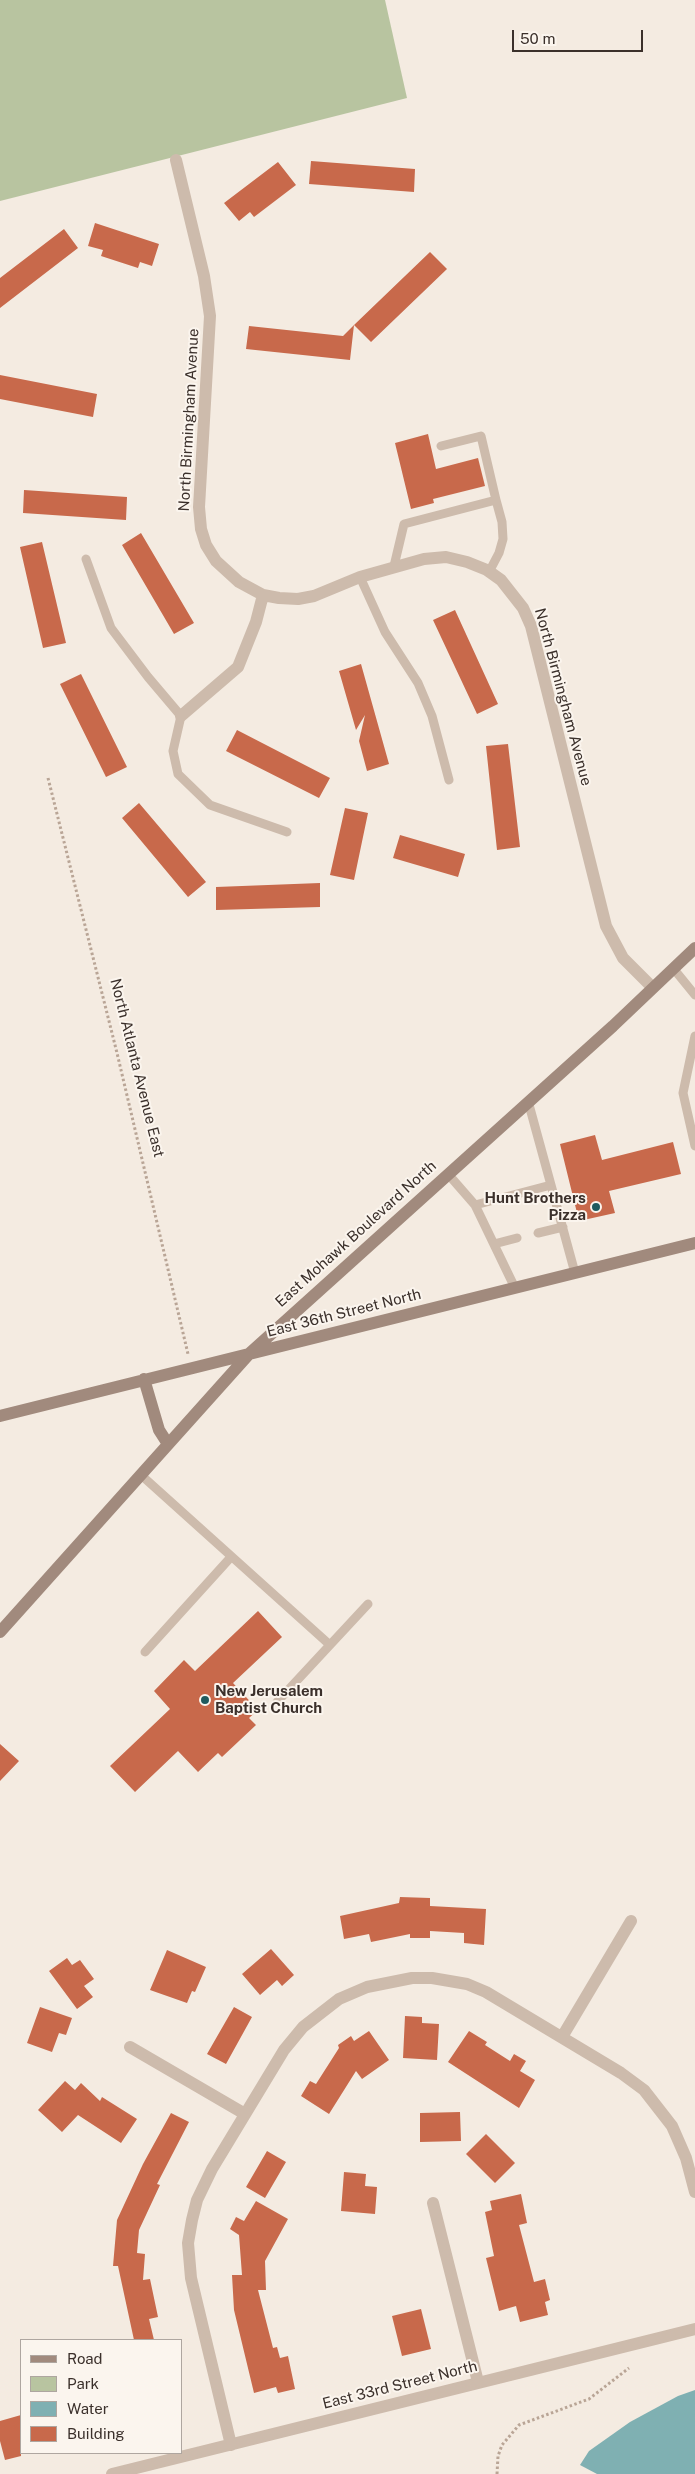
<!DOCTYPE html>
<html>
<head>
<meta charset="utf-8">
<style>
  body { margin:0 }
  #map { position:relative; width:695px; height:2474px; overflow:hidden; background:#f4ebe1; font-family:"Public Sans",sans-serif }
  canvas { display:block }
  .legend { position:absolute; left:20px; top:2339px; width:162px; height:115px; box-sizing:border-box; background:#fbf5ee; border:1px solid #aea6a0; margin:0; padding:6px 9px; list-style:none; font-size:15px; color:#3b302b }
  .legend li { display:flex; align-items:center; gap:10px; height:25px }
  .legend b { width:25px; border:1px solid #aea6a0 }
  .scale { position:absolute; left:512px; top:30px; width:131px; height:22px; box-sizing:border-box; border:2px solid #3b302b; border-top:0; padding-left:6px; font-size:15px; line-height:18px; white-space:nowrap; color:#3b302b; -webkit-text-stroke:4px #fbf5ee; paint-order:stroke }
</style>
</head>
<body>
<div id="map">
<canvas width="695" height="2474"></canvas>
<ul class="legend">
<li><b style="height:6px;background:#a18a7d"></b>Road</li>
<li><b style="height:14px;background:#b8c4a0"></b>Park</li>
<li><b style="height:14px;background:#7fb0b2"></b>Water</li>
<li><b style="height:14px;background:#c8694b"></b>Building</li>
</ul>
<div class="scale">50 m</div>
</div>
<script>
const g = document.querySelector('canvas').getContext('2d');
g.lineJoin = 'round';
function fillPath(path, color) {
  g.fillStyle = color;
  g.fill(path, 'evenodd');
}
function poly(rows) {
  const path = new Path2D();
  for (const r of rows) {
    path.moveTo(r[0], r[1]);
    for (let i = 2; i < r.length; i += 2) path.lineTo(r[i], r[i + 1]);
  }
  return path;
}
function strokePath(path, color, width, dash) {
  g.strokeStyle = color;
  g.lineWidth = width;
  g.lineCap = dash ? 'butt' : 'round';
  g.setLineDash(dash || []);
  g.stroke(path);
}
function drawText(font, color, halo, rows, align = 'center') {
  g.font = font + ' "Public Sans",sans-serif';
  g.lineWidth = 4;
  g.setLineDash([]);
  g.textBaseline = 'middle';
  g.strokeStyle = halo;
  g.fillStyle = color;
  for (const [text, x, y, turn = 0] of rows) {
    g.save();
    g.translate(x, y);
    g.rotate((+turn || 0) * Math.PI / 180);
    g.textAlign = isNaN(turn) ? turn : align;
    if (halo) g.strokeText(text, 0, 0);
    g.fillText(text, 0, 0);
    g.restore();
  }
}
fillPath(poly([
  [0,0,385,0,407,98,0,201]
]), '#b8c4a0');
fillPath(poly([
  [695,2390,695,2474,597,2474,580,2465,589,2451,630,2422,678,2396]
]), '#7fb0b2');
fillPath(poly([
  [311,161,415,169,414,192,309,184],
  [278,162,296,185,254,217,250,212,239,221,224,203],
  [95,223,159,244,152,266,140,262,138,268,101,256,103,250,88,246],
  [64,229,78,248,0,308,0,278],
  [430,252,447,269,371,342,354,325],
  [354,325,350,360,246,349,249,326,343,336],
  [0,375,97,394,93,417,0,399],
  [428,434,436,469,478,458,485,486,433,499,434,503,411,509,395,443],
  [24,490,127,497,126,520,23,513],
  [141,533,194,623,174,634,122,545],
  [42,542,66,643,43,648,20,547],
  [455,610,498,704,477,714,433,620],
  [361,664,389,764,367,771,359,741,365,715,356,730,339,671],
  [81,674,127,767,106,777,60,684],
  [237,730,330,778,319,798,226,751],
  [508,744,520,847,497,850,486,746],
  [139,803,206,882,188,897,122,818],
  [345,808,368,813,354,880,330,875],
  [400,835,465,854,458,877,393,858],
  [320,883,320,907,216,910,216,887],
  [595,1135,602,1160,673,1142,681,1174,609,1191,615,1213,579,1221,560,1144],
  [258,1611,282,1637,233,1683,258,1710,249,1718,256,1725,222,1757,218,1753,198,1772,178,1751,135,1792,110,1766,170,1709,154,1691,184,1660,195,1671],
  [0,1744,19,1761,0,1781],
  [400,1897,430,1898,430,1906,486,1909,484,1945,464,1943,464,1933,430,1931,430,1938,410,1938,410,1934,371,1942,369,1934,344,1939,340,1916,399,1903],
  [271,1949,294,1975,282,1986,277,1980,260,1995,242,1974],
  [167,1950,206,1967,195,1992,192,1991,187,2003,150,1990],
  [67,1958,72,1965,80,1960,94,1979,84,1986,93,1997,77,2009,49,1971],
  [40,2007,72,2018,66,2035,59,2033,52,2052,27,2043],
  [234,2007,252,2017,226,2064,207,2054],
  [405,2016,422,2017,422,2023,439,2024,437,2060,403,2058],
  [369,2031,389,2060,362,2079,356,2071,329,2114,301,2096,310,2081,316,2084,339,2048,338,2045,351,2036,354,2041],
  [469,2031,487,2042,485,2045,510,2061,514,2054,526,2061,520,2071,535,2080,519,2108,448,2062],
  [65,2081,75,2090,81,2083,100,2101,102,2097,137,2119,121,2143,78,2115,62,2132,38,2110],
  [460,2112,461,2141,420,2142,420,2113],
  [171,2113,189,2122,157,2184,160,2185,139,2230,137,2253,145,2254,143,2280,150,2279,158,2317,149,2319,154,2340,134,2340,118,2266,113,2266,117,2220,143,2164],
  [486,2134,515,2163,495,2183,466,2154],
  [267,2151,286,2162,265,2198,246,2187],
  [344,2172,366,2174,365,2186,377,2187,375,2214,341,2211],
  [521,2194,527,2223,519,2225,534,2282,545,2279,550,2300,545,2302,548,2315,520,2322,516,2306,499,2311,486,2258,494,2256,485,2212,492,2210,490,2201],
  [256,2201,288,2219,265,2261,266,2290,258,2290,273,2348,277,2347,280,2358,288,2356,295,2389,278,2393,276,2387,254,2393,234,2310,232,2275,242,2275,239,2235,230,2229,236,2217,244,2221],
  [421,2309,431,2349,402,2356,392,2316],
  [21,2415,21,2456,5,2460,0,2441,0,2421]
]), '#c8694b');
strokePath(poly([
  [48,778,117,1053,188,1354],
  [497,2474,498,2456,502,2445,519,2425,589,2399,629,2368]
]), '#b9a596', 3, [2.5, 2.5]);
strokePath(poly([
  [441,446,481,436,496,500],
  [86,559,111,628,148,677,181,716,173,751,178,774,210,805,287,832],
  [394,566,404,524,496,500,502,522,503,539,499,553,489,572],
  [360,577,385,632,418,683,432,716,449,780],
  [673,968,695,995],
  [695,1036,683,1093,695,1146],
  [528,1101,551,1185],
  [448,1174,475,1205,551,1185,575,1273],
  [475,1205,515,1288],
  [538,1233,563,1227],
  [494,1244,517,1238],
  [141,1475,330,1645],
  [145,1652,231,1557],
  [277,1702,368,1604]
]), '#cdbbac', 9);
strokePath(poly([
  [176,160,204,276,210,316,199,507,201,529,206,545,216,561,239,582,263,595,279,598,298,599,314,596,360,577,424,559,446,557,467,562,487,570,501,580,523,608,531,626,606,926,623,958,652,987],
  [181,716,238,667,256,622,263,595],
  [562,2037,631,1921],
  [130,2047,245,2114],
  [433,2203,478,2382],
  [231,2445,191,2278,188,2243,192,2220,197,2200,212,2169,284,2050,303,2027,339,1999,367,1987,412,1978,432,1978,467,1984,486,1992,621,2073,644,2090,672,2126,686,2158,695,2192],
  [112,2474,695,2329]
]), '#cdbbac', 12);
strokePath(poly([
  [144,1379,159,1430,168,1444],
  [0,1416,695,1243],
  [0,1632,250,1353,613,1026,695,948]
]), '#a18a7d', 12);
for (const [x, y, r, color] of [
  [596,1207,5,"#1f5a5e"],
  [205,1700,5,"#1f5a5e"]
]) {
  const dot = new Path2D();
  dot.arc(x, y, r, 0, 2 * Math.PI);
  g.fillStyle = color;
  g.fill(dot);
  strokePath(dot, '#fbf5ee', 2);
}
drawText('15px', '#3b302b', '#fbf5ee', [
  ["North Birmingham Avenue",189,420,-87],
  ["North Birmingham Avenue",563,697,75],
  ["North Atlanta Avenue East",137,1068,76],
  ["East Mohawk Boulevard North",356,1234,-42],
  ["East 36th Street North",344,1313,-14],
  ["East 33rd Street North",400,2385,-14]
]);
drawText('bold 15px', '#3b302b', '#fbf5ee', [
  ["Hunt Brothers",586,1198],
  ["Pizza",586,1215],
  ["New Jerusalem",215,1691,"left"],
  ["Baptist Church",215,1708,"left"]
], 'right');
</script>
</body>
</html>
